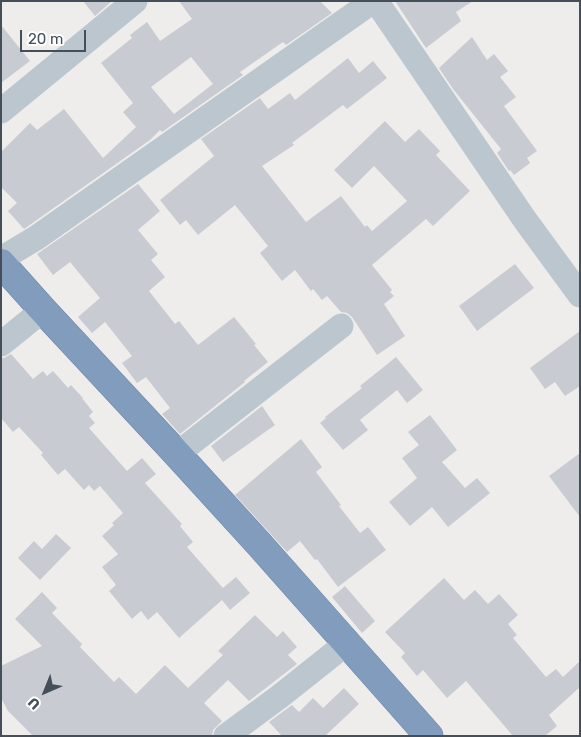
<!DOCTYPE html>
<html>
<head>
<meta charset="utf-8">
<style>
  body { margin:0 }
  #map { position:relative; width:581px; height:737px; overflow:hidden; background:#efecec; font-family:Rubik,sans-serif }
  canvas { display:block }
  .frame { position:absolute; inset:0; border:2px solid #444f5a; pointer-events:none }
  .north { position:absolute; left:20px; top:667px; width:50px; height:50px; -webkit-text-stroke:4px #fff; paint-order:stroke; rotate:224deg; font-size:14px; font-weight:700; line-height:20px; text-align:center; color:#444f5a }
  .north::after { content:''; display:block; margin:auto; width:18px; height:22px; background:#444f5a; clip-path:polygon(50% 0,100% 100%,50% 72%,0 100%) }
  .scale { position:absolute; left:20px; top:30px; width:66px; height:22px; box-sizing:border-box; border:2px solid #444f5a; border-top:0; padding-left:6px; font-size:15px; line-height:18px; white-space:nowrap; color:#444f5a; -webkit-text-stroke:4px #fff; paint-order:stroke }
</style>
</head>
<body>
<div id="map">
<canvas width="581" height="737"></canvas>
<div class="frame"></div>
<div class="north">U</div>
<div class="scale">20 m</div>
</div>
<script>
const g = document.querySelector('canvas').getContext('2d');
g.lineJoin = 'round';
function fillPath(path, color) {
  g.fillStyle = color;
  g.fill(path, 'evenodd');
}
function poly(rows) {
  const path = new Path2D();
  for (const r of rows) {
    path.moveTo(r[0], r[1]);
    for (let i = 2; i < r.length; i += 2) path.lineTo(r[i], r[i + 1]);
  }
  return path;
}
function strokePath(path, color, width, dash) {
  g.strokeStyle = color;
  g.lineWidth = width;
  g.lineCap = dash ? 'butt' : 'round';
  g.setLineDash(dash || []);
  g.stroke(path);
}
fillPath(poly([
  [83,1,112,1,95,16],
  [179,1,320,1,332,13,286,45,283,42,240,72,243,75,162,132,160,130,150,140,24,229,8,211,17,203,1,187,1,152,30,123,37,130,64,109,103,158,136,127,123,112,133,103,101,63,132,38,130,35,147,22,160,41,192,19],
  [191,57,213,84,174,114,151,87],
  [395,1,473,1,456,12,461,21,426,48],
  [1,25,30,61,1,83],
  [472,37,487,60,494,54,508,71,500,77,516,97,504,106,537,151,527,158,530,163,514,175,510,170,509,171,497,153,501,149,453,89,439,68],
  [348,58,359,73,373,61,387,78,347,109,343,105,292,143,294,145,262,166,306,222,341,196,365,227,367,225,372,231,407,201,374,166,352,188,334,170,385,121,405,142,419,129,440,151,436,155,470,191,433,226,426,219,372,265,392,290,390,292,394,296,384,304,405,336,377,355,352,317,347,313,341,312,327,296,322,300,313,289,311,291,295,270,282,281,260,253,268,246,235,205,198,235,186,220,180,225,160,200,214,156,201,139,260,98,268,109,290,93,295,100],
  [138,184,160,211,138,230,158,254,151,260,165,277,149,291,175,324,179,321,198,345,234,317,256,344,254,345,268,362,244,381,245,382,180,434,162,414,170,408,146,377,137,383,122,363,132,356,105,322,92,333,78,317,100,298,70,262,53,275,37,254],
  [515,264,534,288,477,331,459,306],
  [580,331,580,386,565,396,555,382,545,389,530,368],
  [11,354,33,379,43,371,47,376,53,371,68,388,71,385,83,398,82,398,93,412,89,416,95,423,89,428,127,471,142,458,156,474,145,483,182,524,180,526,193,542,187,547,223,588,236,577,250,593,230,610,222,600,179,638,157,612,148,620,141,611,132,619,109,591,116,585,102,567,118,554,102,536,114,525,112,523,123,513,100,486,94,491,89,485,84,490,65,469,58,475,41,455,43,453,19,427,13,432,1,418,1,358,4,358],
  [396,357,423,390,407,403,397,390,360,420,368,430,343,450,320,423,326,418,325,417,362,388,360,386],
  [262,406,275,425,223,462,211,446],
  [430,415,457,450,442,462,465,488,477,478,490,493,448,527,432,507,410,526,389,502,417,478,402,458,419,445,408,432],
  [301,439,322,467,316,472,341,505,339,506,360,533,368,527,386,550,338,587,317,559,315,560,300,541,287,552,235,495],
  [580,453,580,517,549,476],
  [56,534,71,548,40,580,18,558,34,541,42,549],
  [444,578,464,600,475,590,488,604,499,594,518,615,508,624,517,635,513,638,546,677,556,669,563,677,580,661,580,687,549,715,557,726,545,736,513,736,466,681,447,698,423,670,417,676,401,657,405,653,385,632],
  [345,586,375,621,362,633,332,597],
  [42,592,57,608,52,613,82,644,80,647,114,682,119,677,136,694,165,665,188,688,223,655,218,651,255,615,277,637,283,631,297,647,288,655,297,664,249,701,228,680,204,703,222,721,213,730,212,736,33,736,8,711,1,698,1,666,42,646,15,619],
  [344,688,359,704,325,736,282,736,269,722,292,705,299,712,313,698,323,708]
]), '#c9cbd2');
const highway = poly([
  [1,263,43,310,177,454,259,544,429,736]
]);
strokePath(highway, '#6e87a9', 29);
strokePath(poly([
  [376,1,525,220,580,295],
  [1,111,135,1],
  [1,259,36,238,373,1],
  [1,344,43,310],
  [177,454,341,326],
  [226,736,279,697,347,643]
]), '#bcc6cf', 25);
strokePath(highway, '#829cbd', 28);
</script>
</body>
</html>
